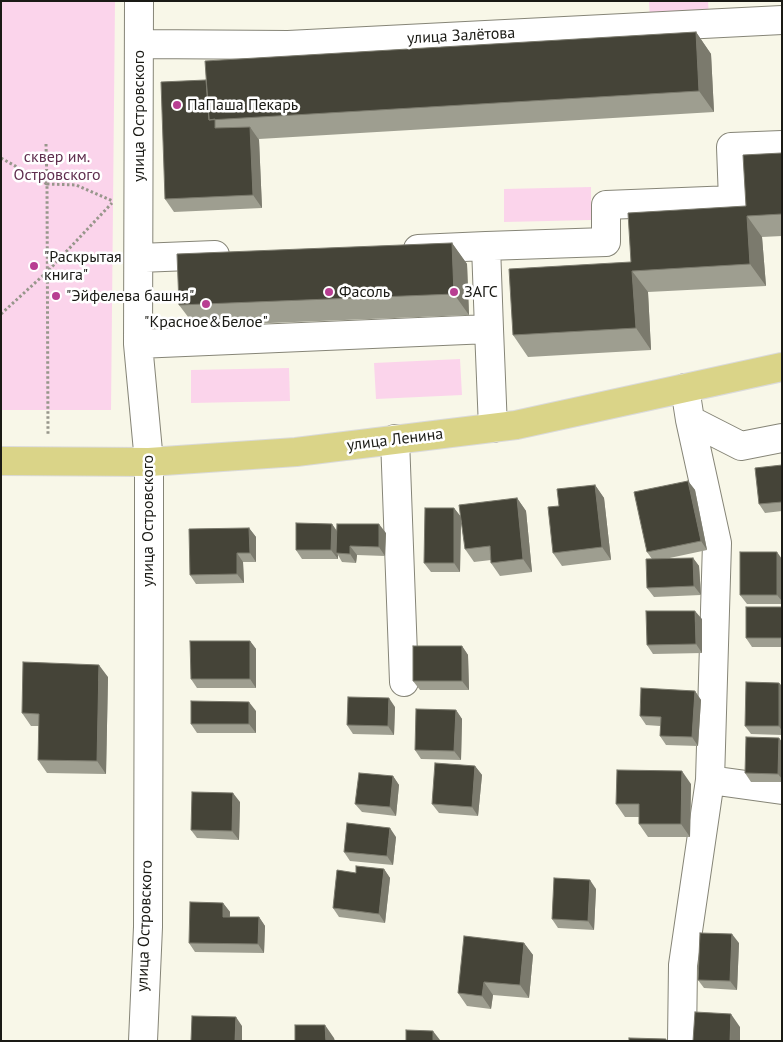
<!DOCTYPE html>
<html>
<head>
<meta charset="utf-8">
<style>
  body { margin:0 }
  #map { position:relative; width:783px; height:1042px; overflow:hidden; background:#f8f7e8; font-family:"PT Sans",sans-serif }
  canvas { display:block }
  .frame { position:absolute; inset:0; border:2px solid #1a1a15; pointer-events:none }
</style>
</head>
<body>
<div id="map">
<canvas width="783" height="1042"></canvas>
<div class="frame"></div>
</div>
<script>
const g = document.querySelector('canvas').getContext('2d');
g.lineJoin = 'round';
function fillPath(path, color) {
  g.fillStyle = color;
  g.fill(path, 'evenodd');
}
function poly(rows) {
  const path = new Path2D();
  for (const r of rows) {
    path.moveTo(r[0], r[1]);
    for (let i = 2; i < r.length; i += 2) path.lineTo(r[i], r[i + 1]);
  }
  return path;
}
function strokePath(path, color, width, dash) {
  g.strokeStyle = color;
  g.lineWidth = width;
  g.lineCap = dash ? 'butt' : 'round';
  g.setLineDash(dash || []);
  g.stroke(path);
}
function drawText(font, color, halo, rows, align = 'center') {
  g.font = font + ' "PT Sans",sans-serif';
  g.lineWidth = 5;
  g.setLineDash([]);
  g.textBaseline = 'middle';
  g.strokeStyle = halo;
  g.fillStyle = color;
  for (const [text, x, y, turn = 0] of rows) {
    g.save();
    g.translate(x, y);
    g.rotate((+turn || 0) * Math.PI / 180);
    g.textAlign = isNaN(turn) ? turn : align;
    if (halo) g.strokeText(text, 0, 0);
    g.fillText(text, 0, 0);
    g.restore();
  }
}
fillPath(poly([
  [1,1,115,1,111,410,1,410],
  [649,1,708,1,709,17,650,20],
  [591,187,591,220,504,222,504,189],
  [460,359,462,395,376,399,374,363],
  [289,368,290,401,191,403,191,370]
]), '#fbd4eb');
const minor = poly([
  [139,1,138,344,149,462,149,548,148,927,143,1041],
  [140,44,288,45,782,20],
  [418,249,486,246],
  [139,258,215,255],
  [489,329,493,428],
  [138,344,489,329,486,246,606,242,606,205,733,200,731,147,782,145],
  [690,420,741,446,782,438],
  [395,439,404,682],
  [710,780,782,790],
  [682,1041,683,965,710,780,717,543,690,420,685,388]
]);
const major = poly([
  [1,461,149,462,296,452,516,425,782,367]
]);
strokePath(minor, '#868577', 30);
strokePath(major, '#dadada', 30);
strokePath(poly([
  [46,144,47,184,76,185,113,201],
  [1,158,47,184,48,435],
  [1,314,48,271,112,203]
]), '#97968b', 3, [2.5, 2.5]);
strokePath(minor, '#fff', 28);
strokePath(major, '#dad488', 28);
fillPath(poly([
  [696,32,711,54,714,112,259,139,262,208,174,212,165,199,206,80],
  [782,153,782,236,762,237,766,286,648,292,651,350,528,357,513,335,631,262,746,206],
  [452,243,467,264,469,315,195,326,179,305],
  [782,465,782,511,765,513,759,504],
  [688,481,695,490,707,550,665,559,693,558,699,566,701,595,654,597,647,588,652,559,647,552],
  [595,485,604,498,611,560,562,566,553,553,559,506],
  [517,498,526,511,532,572,500,576,491,563,491,560,474,562,465,549],
  [454,508,461,517,460,572,431,572,424,563],
  [332,524,337,531,386,533,385,556,357,555,356,563,342,562,338,555,338,559,302,559,296,550],
  [249,528,256,537,256,562,243,562,244,583,196,584,190,575],
  [782,559,782,604,747,604,740,595],
  [782,607,782,647,752,647,746,638],
  [702,619,702,653,653,654,647,645],
  [250,641,256,649,256,688,197,688,191,679],
  [462,646,468,655,469,690,420,690,413,681],
  [108,677,106,774,47,773,38,760,39,726,31,726,22,713],
  [779,683,782,686,782,735,751,734,745,726],
  [695,691,701,700,698,746,666,745,660,736,660,726,646,725,640,716],
  [395,707,394,735,353,734,347,725],
  [456,710,462,719,461,760,421,759,415,750],
  [256,711,256,733,197,733,191,724],
  [779,738,782,742,782,782,751,782,745,773],
  [475,766,482,775,478,816,439,813,432,804],
  [393,776,399,785,396,816,362,812,355,804],
  [691,784,690,837,648,837,639,824,639,817,625,817,616,804],
  [240,802,239,840,197,838,191,830],
  [396,837,393,865,350,861,344,852],
  [384,869,390,878,385,923,339,917,333,908,356,873],
  [596,889,594,930,558,928,552,919],
  [223,903,230,912,230,917,259,917,265,926,264,953,195,952,189,943],
  [524,943,533,955,529,998,493,995,491,1009,467,1006,458,993],
  [739,943,737,990,704,988,698,980]
]), '#9e9e90');
fillPath(poly([
  [696,32,711,54,714,112,699,91],
  [250,127,259,140,262,208,253,195],
  [747,216,762,237,766,286,750,264],
  [452,243,467,264,469,315,454,294],
  [632,271,648,292,651,350,636,328],
  [688,481,695,490,707,550,701,541],
  [595,485,604,498,611,560,602,547],
  [517,498,526,511,532,572,523,559],
  [454,508,461,517,460,572,454,563],
  [332,524,338,533,336,553,338,555,338,559,331,550],
  [379,524,386,533,385,556,379,547],
  [249,528,256,537,256,562,250,553],
  [350,546,357,555,356,563,350,554],
  [777,552,782,559,782,601,777,595],
  [237,553,243,562,244,583,237,574],
  [693,558,699,566,701,595,694,586],
  [695,611,702,619,702,653,696,644],
  [250,641,256,649,256,688,250,679],
  [462,646,468,655,469,690,462,681],
  [99,665,108,677,106,774,97,761],
  [779,683,782,686,782,731,779,726],
  [695,691,701,700,698,746,692,737],
  [389,698,395,707,394,735,388,726],
  [249,702,256,711,256,733,249,724],
  [456,710,462,719,461,760,454,751],
  [779,738,782,742,782,779,778,774],
  [475,766,482,775,478,816,472,807],
  [682,771,691,784,690,837,681,824],
  [393,776,399,785,396,816,390,807],
  [233,793,240,802,239,840,232,831],
  [390,828,396,837,393,865,387,856],
  [384,869,390,878,385,923,379,914],
  [590,880,596,889,594,930,588,921],
  [223,903,230,912,229,925,223,917],
  [259,917,265,926,264,953,258,944],
  [732,934,739,943,737,990,730,981],
  [524,943,533,955,529,998,520,985],
  [484,982,493,995,491,1009,482,996],
  [731,1014,740,1027,740,1041,730,1041],
  [236,1017,242,1026,242,1041,235,1041],
  [325,1025,334,1038,335,1041,326,1041],
  [433,1031,440,1040,440,1041,433,1041]
]), '#7b7a6d');
const building = poly([
  [696,32,699,91,209,120,205,61,696,32],
  [206,80,209,120,215,119,215,128,250,127,253,195,165,199,161,82,206,80],
  [782,153,782,214,747,216,750,264,632,271,636,328,513,335,509,269,631,262,628,213,746,206,743,155,782,153],
  [452,243,454,294,179,305,177,254,452,243],
  [782,465,782,502,759,504,755,468,782,465],
  [688,481,701,541,647,552,634,492,688,481],
  [595,485,602,547,553,553,548,507,559,506,557,489,595,485],
  [517,498,523,559,491,563,490,546,465,549,459,505,517,498],
  [425,508,454,508,454,563,424,563,425,508],
  [296,523,332,524,331,550,296,550,296,523],
  [337,524,379,524,379,547,350,546,350,554,336,553,337,524],
  [249,528,250,553,237,553,237,574,190,575,189,529,249,528],
  [740,552,777,552,777,595,740,595,740,552],
  [693,558,694,586,647,588,646,559,693,558],
  [746,607,782,607,782,638,746,638,746,607],
  [646,611,695,611,696,644,647,645,646,611],
  [190,641,250,641,250,679,191,679,190,641],
  [413,646,462,646,462,681,413,681,413,646],
  [23,662,99,665,97,761,38,760,39,714,22,713,23,662],
  [746,682,779,683,779,726,745,726,746,682],
  [641,688,695,691,692,737,660,736,661,717,640,716,641,688],
  [348,697,389,698,388,726,347,725,348,697],
  [191,701,249,702,249,724,191,724,191,701],
  [416,709,456,710,454,751,415,750,416,709],
  [746,737,779,738,778,774,745,773,746,737],
  [435,763,475,766,472,807,432,804,435,763],
  [617,770,682,771,681,824,639,824,639,804,616,804,617,770],
  [359,773,393,776,390,807,355,804,359,773],
  [192,792,233,793,232,831,191,830,192,792],
  [347,823,390,828,387,856,344,852,347,823],
  [356,866,384,869,379,914,333,908,337,870,356,873,356,866],
  [554,878,590,880,588,921,552,919,554,878],
  [190,902,223,903,223,917,259,917,258,944,189,943,190,902],
  [700,933,732,934,730,981,698,980,700,933],
  [464,936,524,943,520,985,484,982,482,996,458,993,464,936],
  [695,1012,731,1014,730,1041,693,1041,695,1012],
  [192,1016,236,1017,235,1041,191,1041,192,1016],
  [295,1025,325,1025,326,1041,295,1041,295,1025],
  [406,1030,433,1031,433,1041,406,1041,406,1030],
  [629,1038,666,1039,666,1041,629,1041,629,1038]
]);
fillPath(building, '#454438');
strokePath(building, '#7b7a6d', 1);
for (const [x, y, r, color] of [
  [177,105,5,"#b83e92"],
  [34,266,5,"#b83e92"],
  [329,292,5,"#b83e92"],
  [454,292,5,"#b83e92"],
  [56,296,5,"#b83e92"],
  [206,304,5,"#b83e92"]
]) {
  const dot = new Path2D();
  dot.arc(x, y, r, 0, 2 * Math.PI);
  g.fillStyle = color;
  g.fill(dot);
  strokePath(dot, '#fff', 2);
}
drawText('16px', '#1a1a15', '#fff', [
  ["улица Залётова",461,36,-3],
  ["улица Островского",139,116,-90],
  ["улица Ленина",395,440,-7],
  ["улица Островского",148,521,-90],
  ["улица Островского",145,926,-88]
]);
drawText('16px', '#1a1a15', '#fff', [
  ["ПаПаша Пекарь",187,105],
  ["\"Раскрытая",44,257],
  ["книга\"",44,275],
  ["Фасоль",339,292],
  ["ЗАГС",464,292],
  ["\"Эйфелева башня\"",66,296],
  ["\"Красное&Белое\"",206,322,"center"]
], 'left');
drawText('16px', '#602f4f', '#fff', [
  ["сквер им.",57,157],
  ["Островского",57,175]
]);
</script>
</body>
</html>
